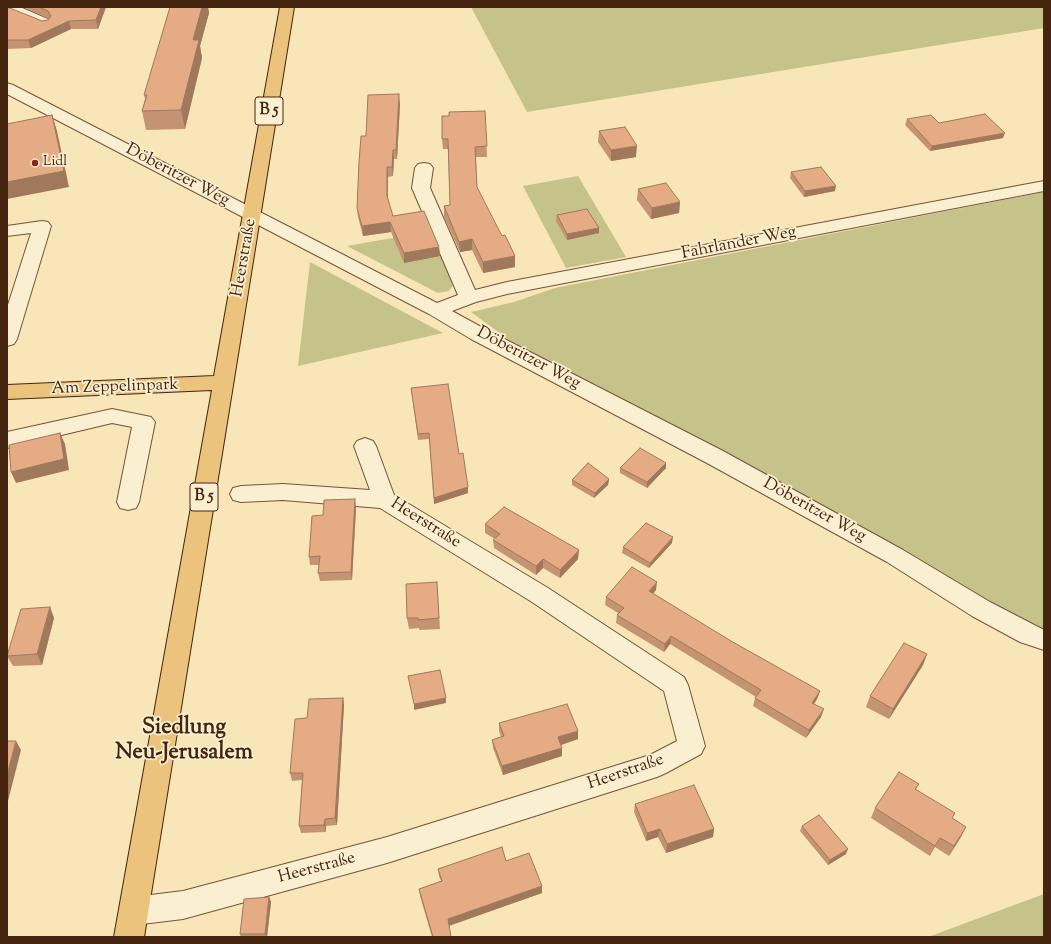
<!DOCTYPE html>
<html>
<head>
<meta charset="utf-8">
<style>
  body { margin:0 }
  #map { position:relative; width:1051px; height:944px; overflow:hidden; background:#f9e6b8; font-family:"Sorts Mill Goudy",serif }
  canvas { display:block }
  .frame { position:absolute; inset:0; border:8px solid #452410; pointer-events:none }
</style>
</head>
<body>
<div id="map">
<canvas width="1051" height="944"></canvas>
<div class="frame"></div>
</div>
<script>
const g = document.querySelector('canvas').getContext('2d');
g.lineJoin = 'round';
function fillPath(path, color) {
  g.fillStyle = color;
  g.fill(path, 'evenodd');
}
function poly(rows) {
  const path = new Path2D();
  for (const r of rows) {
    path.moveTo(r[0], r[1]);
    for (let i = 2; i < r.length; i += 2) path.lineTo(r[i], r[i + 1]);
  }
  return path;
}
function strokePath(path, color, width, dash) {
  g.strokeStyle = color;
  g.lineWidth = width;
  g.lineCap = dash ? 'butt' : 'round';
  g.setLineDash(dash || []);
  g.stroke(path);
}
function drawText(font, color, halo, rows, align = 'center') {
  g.font = font + ' "Sorts Mill Goudy",serif';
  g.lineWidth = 3.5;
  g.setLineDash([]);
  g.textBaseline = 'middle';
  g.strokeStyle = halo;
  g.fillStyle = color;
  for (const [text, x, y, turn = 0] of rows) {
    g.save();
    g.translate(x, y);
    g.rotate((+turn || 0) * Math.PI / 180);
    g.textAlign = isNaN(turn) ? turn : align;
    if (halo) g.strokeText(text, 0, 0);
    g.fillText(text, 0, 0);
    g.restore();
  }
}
fillPath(poly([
  [471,7,1044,7,1044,28,527,112],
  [578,176,626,257,566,268,523,186],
  [1044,192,1044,631,984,605,621,401,509,340,471,312,514,302,555,288],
  [432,231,455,282,449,291,438,293,347,246],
  [310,262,443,333,298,366],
  [1044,894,1044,937,928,937]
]), '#c5c38a');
const minor = poly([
  [7,7,20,7,50,20,52,23,50,26,45,27,13,15,7,15,7,7],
  [7,83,13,85,437,303,458,295,412,188,415,168,418,164,424,163,430,164,433,168,430,188,475,290,507,282,1044,181,1044,191,507,294,476,302,452,311,485,329,723,451,903,550,990,602,1044,630,1044,650,1020,642,972,616,887,562,707,463,471,339,429,314,7,94,7,83],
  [42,221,48,222,51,226,17,339,14,344,7,346,7,308,31,233,7,236,7,226,42,221],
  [112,409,151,417,155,422,139,502,136,508,128,510,120,508,117,502,132,427,112,423,7,448,7,432,112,409],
  [365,438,373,441,376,446,394,495,548,588,684,677,688,685,705,746,701,754,666,773,657,777,387,863,183,919,134,925,124,921,119,911,124,901,134,897,183,891,387,837,650,755,677,741,664,691,532,602,380,508,283,500,241,502,233,500,230,494,233,488,241,486,283,484,370,490,354,446,357,441,365,438]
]);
const major = poly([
  [280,7,294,7,144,937,114,937,212,390,7,399,7,385,214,376,280,7]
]);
strokePath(minor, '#72543a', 2);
strokePath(major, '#452410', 2);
fillPath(minor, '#fbefd1');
fillPath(major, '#ecc37c');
fillPath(poly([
  [24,7,106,7,98,29,71,29,31,48,7,49,7,8,42,21,48,20,49,19],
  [170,7,208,7,209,13,200,46,202,58,185,129,146,130,142,111,145,99,144,95],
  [400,104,397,159,394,159,393,176,388,177,388,199,393,216,439,247,440,256,404,263,391,232,363,236,358,217,357,208,366,136],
  [485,111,487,157,476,157,477,187,515,267,483,273,472,250,460,252,444,217,444,206,450,205,448,149,443,149,442,139,449,116],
  [907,119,939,123,1003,138,930,151,905,125],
  [599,131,636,157,611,161,598,142],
  [791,172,835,191,804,197,790,178],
  [638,189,680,202,679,213,651,219,637,200],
  [557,215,599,233,567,240,556,221],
  [411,388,459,454,468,493,434,504,429,439,418,440],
  [666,463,666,468,647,488,620,473,620,468],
  [609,479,608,485,594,498,572,485,572,480],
  [356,508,352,580,320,581,318,573,319,565,310,565,309,557,323,515],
  [485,524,578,559,560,578,543,568,536,575,494,548,493,540,495,539,485,533],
  [672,543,649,568,622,553,623,547],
  [437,582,440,629,419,630,419,628,409,629,407,618],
  [656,590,653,594,731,641,820,691,817,699,814,704,821,717,806,738,753,706,755,698,756,697,670,644,664,652,616,623,617,615,618,613,605,605,606,597],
  [50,607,54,618,42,665,13,666,7,656],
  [927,654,923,665,889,719,866,707,870,696],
  [343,698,344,705,337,825,326,826,326,832,301,833,299,826,302,780,292,781,290,773,307,718],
  [499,723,578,739,561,745,562,756,503,775,493,748,492,740,501,737,499,731],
  [919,784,916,789,952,818,966,827,949,856,935,847,930,856,871,818,875,808],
  [635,804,714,829,713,837,666,853,658,837,646,841,634,812],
  [802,826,846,854,828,865,800,831],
  [506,861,542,886,542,893,449,925,451,937,432,937,420,896,419,889,441,881,439,876,438,869],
  [269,897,271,902,267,937,241,937,240,934]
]), '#c49372');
fillPath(poly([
  [101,7,106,7,98,29,96,20],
  [202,7,208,7,209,13,200,46,202,58,185,129,181,110,193,40],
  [69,21,71,29,31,48,28,40],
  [399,94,400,104,397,159,396,150],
  [52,115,57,131,69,187,7,199,7,182],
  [1005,133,1003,138,930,151,932,146],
  [637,146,636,157,611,161,611,150],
  [393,150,394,159,393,176,392,167],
  [387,167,388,177,387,205],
  [836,186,835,191,804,197,805,191],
  [680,202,679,213,651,219,652,208],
  [390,222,391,232,363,236,362,226],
  [599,228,599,233,567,240,567,234],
  [472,239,472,250,460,252,459,242],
  [439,247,440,256,404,263,404,253],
  [515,256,515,267,483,273,483,262],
  [60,433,65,444,69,470,16,483,11,472],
  [666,463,666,468,647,488,647,482],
  [609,479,608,485,594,498,595,493],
  [468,487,468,493,434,504,434,498],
  [355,499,356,508,352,580,351,572],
  [673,537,672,543,649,568,650,563],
  [579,550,578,559,560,578,560,570],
  [543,559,543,568,536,575,536,566],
  [657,582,656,590,648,599,649,591],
  [50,607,54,618,42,665,37,654],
  [671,636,670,644,664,652,665,644],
  [927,654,923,665,889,719,893,709],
  [820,691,817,699,810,710,812,703],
  [343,698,344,705,337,825,335,818],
  [446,698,446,703,414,710,414,704],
  [824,709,821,717,806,738,809,730],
  [578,731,578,739,558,746,558,737],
  [16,741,21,750,7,805,7,775],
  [562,748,562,756,503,775,502,766],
  [325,819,326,826,326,832,324,825],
  [966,827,961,837,949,856,954,846],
  [660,829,658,837,646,841,647,833],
  [714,829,713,837,666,853,667,844],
  [848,849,846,854,828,865,830,860],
  [542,886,542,893,449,926,448,919],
  [269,897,271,902,267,937,266,937,265,934]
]), '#a0785c');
const building = poly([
  [39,7,101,7,96,20,69,21,28,40,7,40,7,8,10,8,42,21,48,20,51,16,48,11,39,7],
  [170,7,202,7,193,40,199,40,181,110,142,111,147,95,144,95,170,7],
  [399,94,396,150,393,150,392,167,387,167,387,196,393,216,424,211,439,247,404,253,390,222,362,226,357,208,359,162,361,136,366,136,368,95,399,94],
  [485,111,487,146,475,147,477,187,502,236,505,235,515,256,483,262,472,239,459,242,444,206,450,205,448,139,442,139,442,116,449,116,449,112,485,111],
  [985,114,1005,133,932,146,907,119,931,115,939,123,985,114],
  [52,115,64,171,7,182,7,124,52,115],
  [625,127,637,146,611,150,599,131,625,127],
  [821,167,836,186,805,191,791,172,821,167],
  [666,183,680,202,652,208,638,189,666,183],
  [587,209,599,228,567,234,557,215,587,209],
  [448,384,459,454,463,453,468,487,434,498,429,433,418,434,411,388,448,384],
  [60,433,64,459,11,472,9,445,60,433],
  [640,448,666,463,647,482,620,468,640,448],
  [588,463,609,479,595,493,572,480,588,463],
  [355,499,351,572,318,573,320,556,309,557,312,516,323,515,324,500,355,499],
  [504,507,579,550,560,570,543,559,536,566,493,540,500,534,485,524,504,507],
  [646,523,673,537,650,563,623,547,646,523],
  [632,567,657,582,649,591,731,641,820,691,812,703,824,709,809,730,755,698,761,690,671,636,665,644,617,615,624,608,606,597,632,567],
  [437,582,439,618,418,620,418,618,407,618,406,584,437,582],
  [50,607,37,654,7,656,21,609,50,607],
  [904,643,927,654,893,709,870,696,904,643],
  [440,670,446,698,414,704,408,676,440,670],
  [343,698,335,818,325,819,324,825,299,826,303,773,290,773,295,719,307,718,309,699,343,698],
  [567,704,578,731,558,737,562,748,502,766,492,740,504,736,499,723,567,704],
  [7,741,16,741,7,775,7,741],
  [899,772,919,784,915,789,955,813,952,818,966,827,954,846,940,838,935,846,875,808,899,772],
  [694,785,714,829,667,844,660,829,647,833,635,804,694,785],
  [819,815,848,849,830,860,802,826,819,815],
  [502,847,506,861,529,853,542,886,448,919,451,937,433,937,419,889,442,881,438,869,502,847],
  [269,897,265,934,240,934,244,899,269,897]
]);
fillPath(building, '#e4ab84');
strokePath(building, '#a0785c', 1);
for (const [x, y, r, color] of [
  [35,163,4,"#8f2418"]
]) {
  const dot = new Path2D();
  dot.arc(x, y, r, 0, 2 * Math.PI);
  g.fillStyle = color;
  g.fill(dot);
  strokePath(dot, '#fbefd1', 1.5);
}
drawText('14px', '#452410', '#fbefd1', [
  ["Lidl",43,163]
], 'left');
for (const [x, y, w] of [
  [269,111,28],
  [204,497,28]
]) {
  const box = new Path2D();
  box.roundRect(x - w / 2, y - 14, w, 28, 3);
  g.fillStyle = '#fbefd1';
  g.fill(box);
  strokePath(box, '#452410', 1);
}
drawText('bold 16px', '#452410', null, [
  ["B 5",269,111],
  ["B 5",204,497]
]);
drawText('17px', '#452410', '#fbefd1', [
  ["Döberitzer Weg",177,176,28],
  ["Fahrlander Weg",739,244,-11],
  ["Heerstraße",245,258,-80],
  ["Döberitzer Weg",528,359,28],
  ["Am Zeppelinpark",115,388,-2],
  ["Döberitzer Weg",814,511,29],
  ["Heerstraße",425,524,32],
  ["Heerstraße",626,773,-19],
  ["Heerstraße",317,869,-15]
]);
drawText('bold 22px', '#452410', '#fbefd1', [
  ["Siedlung",184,729],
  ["Neu-Jerusalem",184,754]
]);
</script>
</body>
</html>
